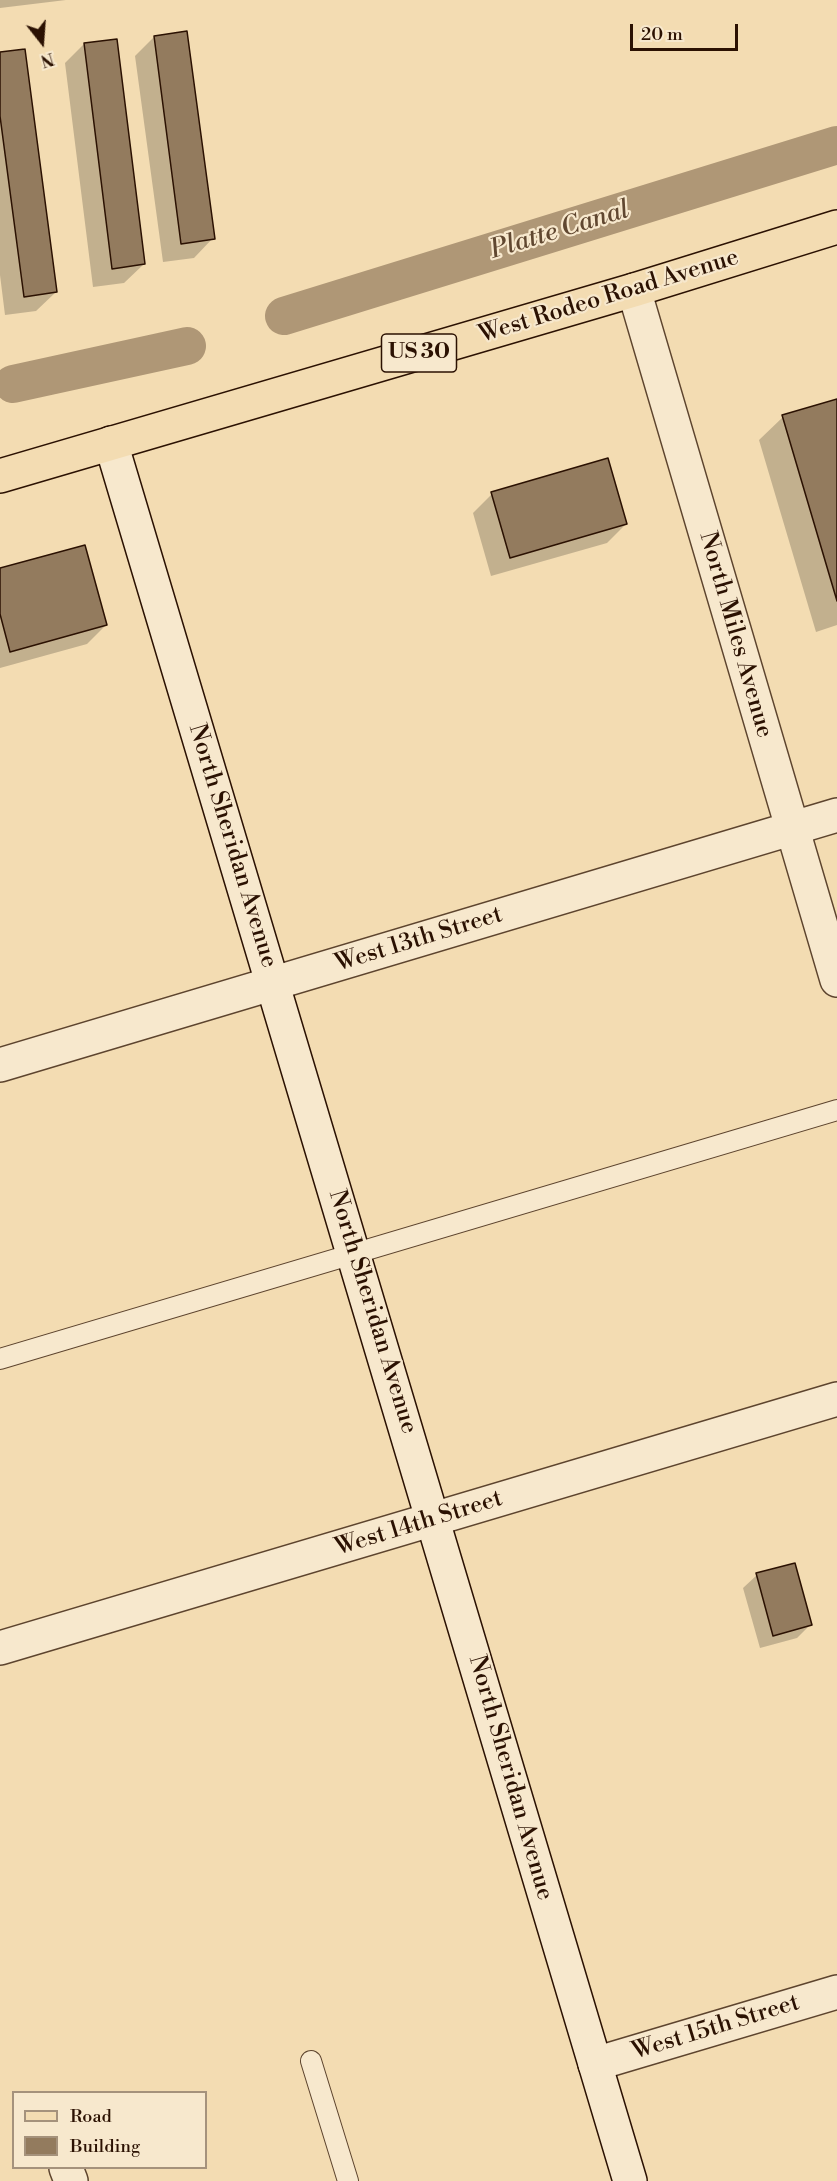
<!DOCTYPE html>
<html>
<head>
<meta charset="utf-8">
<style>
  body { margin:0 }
  #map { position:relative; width:837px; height:2181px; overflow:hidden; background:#f3dcb2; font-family:"Libre Bodoni",serif }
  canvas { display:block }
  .legend { position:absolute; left:12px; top:2091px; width:195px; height:78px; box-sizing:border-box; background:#f7e8cd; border:2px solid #a5927c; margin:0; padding:8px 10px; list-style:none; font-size:18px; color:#2b1102 }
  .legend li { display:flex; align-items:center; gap:12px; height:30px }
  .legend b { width:30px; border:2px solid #a5927c }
  .north { position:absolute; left:12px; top:12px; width:60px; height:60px; -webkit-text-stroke:4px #f7e8cd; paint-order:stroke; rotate:163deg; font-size:16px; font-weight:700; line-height:24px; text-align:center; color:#2b1102 }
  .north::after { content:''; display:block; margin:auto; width:21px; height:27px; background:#2b1102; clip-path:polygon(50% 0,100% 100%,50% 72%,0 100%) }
  .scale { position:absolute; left:630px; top:24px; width:108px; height:27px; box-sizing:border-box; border:3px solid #2b1102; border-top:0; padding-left:8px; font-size:18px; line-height:21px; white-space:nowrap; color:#2b1102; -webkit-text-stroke:4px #f7e8cd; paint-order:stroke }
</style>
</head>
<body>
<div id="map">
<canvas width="837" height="2181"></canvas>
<ul class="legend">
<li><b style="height:8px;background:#f3dcb2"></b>Road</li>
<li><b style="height:16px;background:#937b5e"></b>Building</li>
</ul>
<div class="north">N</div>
<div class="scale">20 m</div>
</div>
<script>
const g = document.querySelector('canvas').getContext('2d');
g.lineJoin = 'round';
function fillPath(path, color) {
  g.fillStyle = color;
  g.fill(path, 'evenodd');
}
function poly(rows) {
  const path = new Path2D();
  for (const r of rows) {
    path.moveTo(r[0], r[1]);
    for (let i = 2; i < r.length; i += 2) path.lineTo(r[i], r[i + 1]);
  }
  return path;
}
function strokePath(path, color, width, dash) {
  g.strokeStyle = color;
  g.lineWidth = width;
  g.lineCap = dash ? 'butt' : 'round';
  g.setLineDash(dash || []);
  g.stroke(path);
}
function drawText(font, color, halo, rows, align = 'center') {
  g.font = font + ' "Libre Bodoni",serif';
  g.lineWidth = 4.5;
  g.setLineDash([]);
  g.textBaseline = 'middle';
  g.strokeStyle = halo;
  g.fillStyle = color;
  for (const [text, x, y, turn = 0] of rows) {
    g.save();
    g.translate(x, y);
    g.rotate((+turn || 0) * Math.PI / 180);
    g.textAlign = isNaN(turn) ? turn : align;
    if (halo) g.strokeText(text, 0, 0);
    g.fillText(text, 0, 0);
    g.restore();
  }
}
fillPath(poly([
  [0,0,66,0,0,8],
  [154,37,213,238,194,258,163,262,135,56],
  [84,44,144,264,124,283,93,287,65,63],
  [0,54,56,292,36,311,5,315,0,275],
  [837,401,837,625,816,632,759,440,783,417],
  [492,494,626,524,607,543,491,576,473,513],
  [0,569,106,625,87,644,0,668],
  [757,1575,810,1625,797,1638,760,1648,743,1588]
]), '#0003');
strokePath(poly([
  [284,316,837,145],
  [13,384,187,346]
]), '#af9776', 38);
const building = poly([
  [187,31,215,239,181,244,154,36,187,31],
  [117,39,145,264,112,269,84,43,117,39],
  [25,49,57,292,24,297,0,116,0,52,25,49],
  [837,399,837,601,782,415,837,399],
  [608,458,627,524,510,558,491,492,608,458],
  [85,545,107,625,10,652,0,614,0,568,85,545],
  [795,1563,812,1625,773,1636,756,1573,795,1563]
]);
fillPath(building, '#937b5e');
strokePath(building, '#2b1102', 1.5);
const lane = poly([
  [0,1359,837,1110],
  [311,2061,348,2181]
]);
const street = poly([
  [634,290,837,980],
  [0,1065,837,815],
  [0,1648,837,1399],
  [595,2064,837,1992],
  [66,2168,71,2181]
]);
const secondary = poly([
  [111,443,630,2181]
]);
const primary = poly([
  [0,476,634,290,837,227]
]);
strokePath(lane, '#5d442e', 22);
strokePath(street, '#5d442e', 36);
strokePath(secondary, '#2b1102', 36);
strokePath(primary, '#2b1102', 36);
strokePath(lane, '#f7e8cd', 20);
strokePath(street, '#f7e8cd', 33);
strokePath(secondary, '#f7e8cd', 33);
strokePath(primary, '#f3dcb2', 33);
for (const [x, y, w] of [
  [419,353,75]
]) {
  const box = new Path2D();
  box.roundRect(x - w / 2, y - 19, w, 38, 4.5);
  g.fillStyle = '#f7e8cd';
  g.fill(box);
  strokePath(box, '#2b1102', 1.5);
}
drawText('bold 22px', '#2b1102', null, [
  ["US 30",419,353]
]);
drawText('24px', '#2b1102', '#f7e8cd', [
  ["West Rodeo Road Avenue",609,297,-17],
  ["North Miles Avenue",735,635,74],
  ["North Sheridan Avenue",232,846,73],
  ["West 13th Street",419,940,-17],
  ["North Sheridan Avenue",372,1312,73],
  ["West 14th Street",419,1524,-17],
  ["North Sheridan Avenue",510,1778,74],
  ["West 15th Street",716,2028,-17]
]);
drawText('italic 26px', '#604730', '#f7e8cd', [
  ["Platte Canal",560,231,-17]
]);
</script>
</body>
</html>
